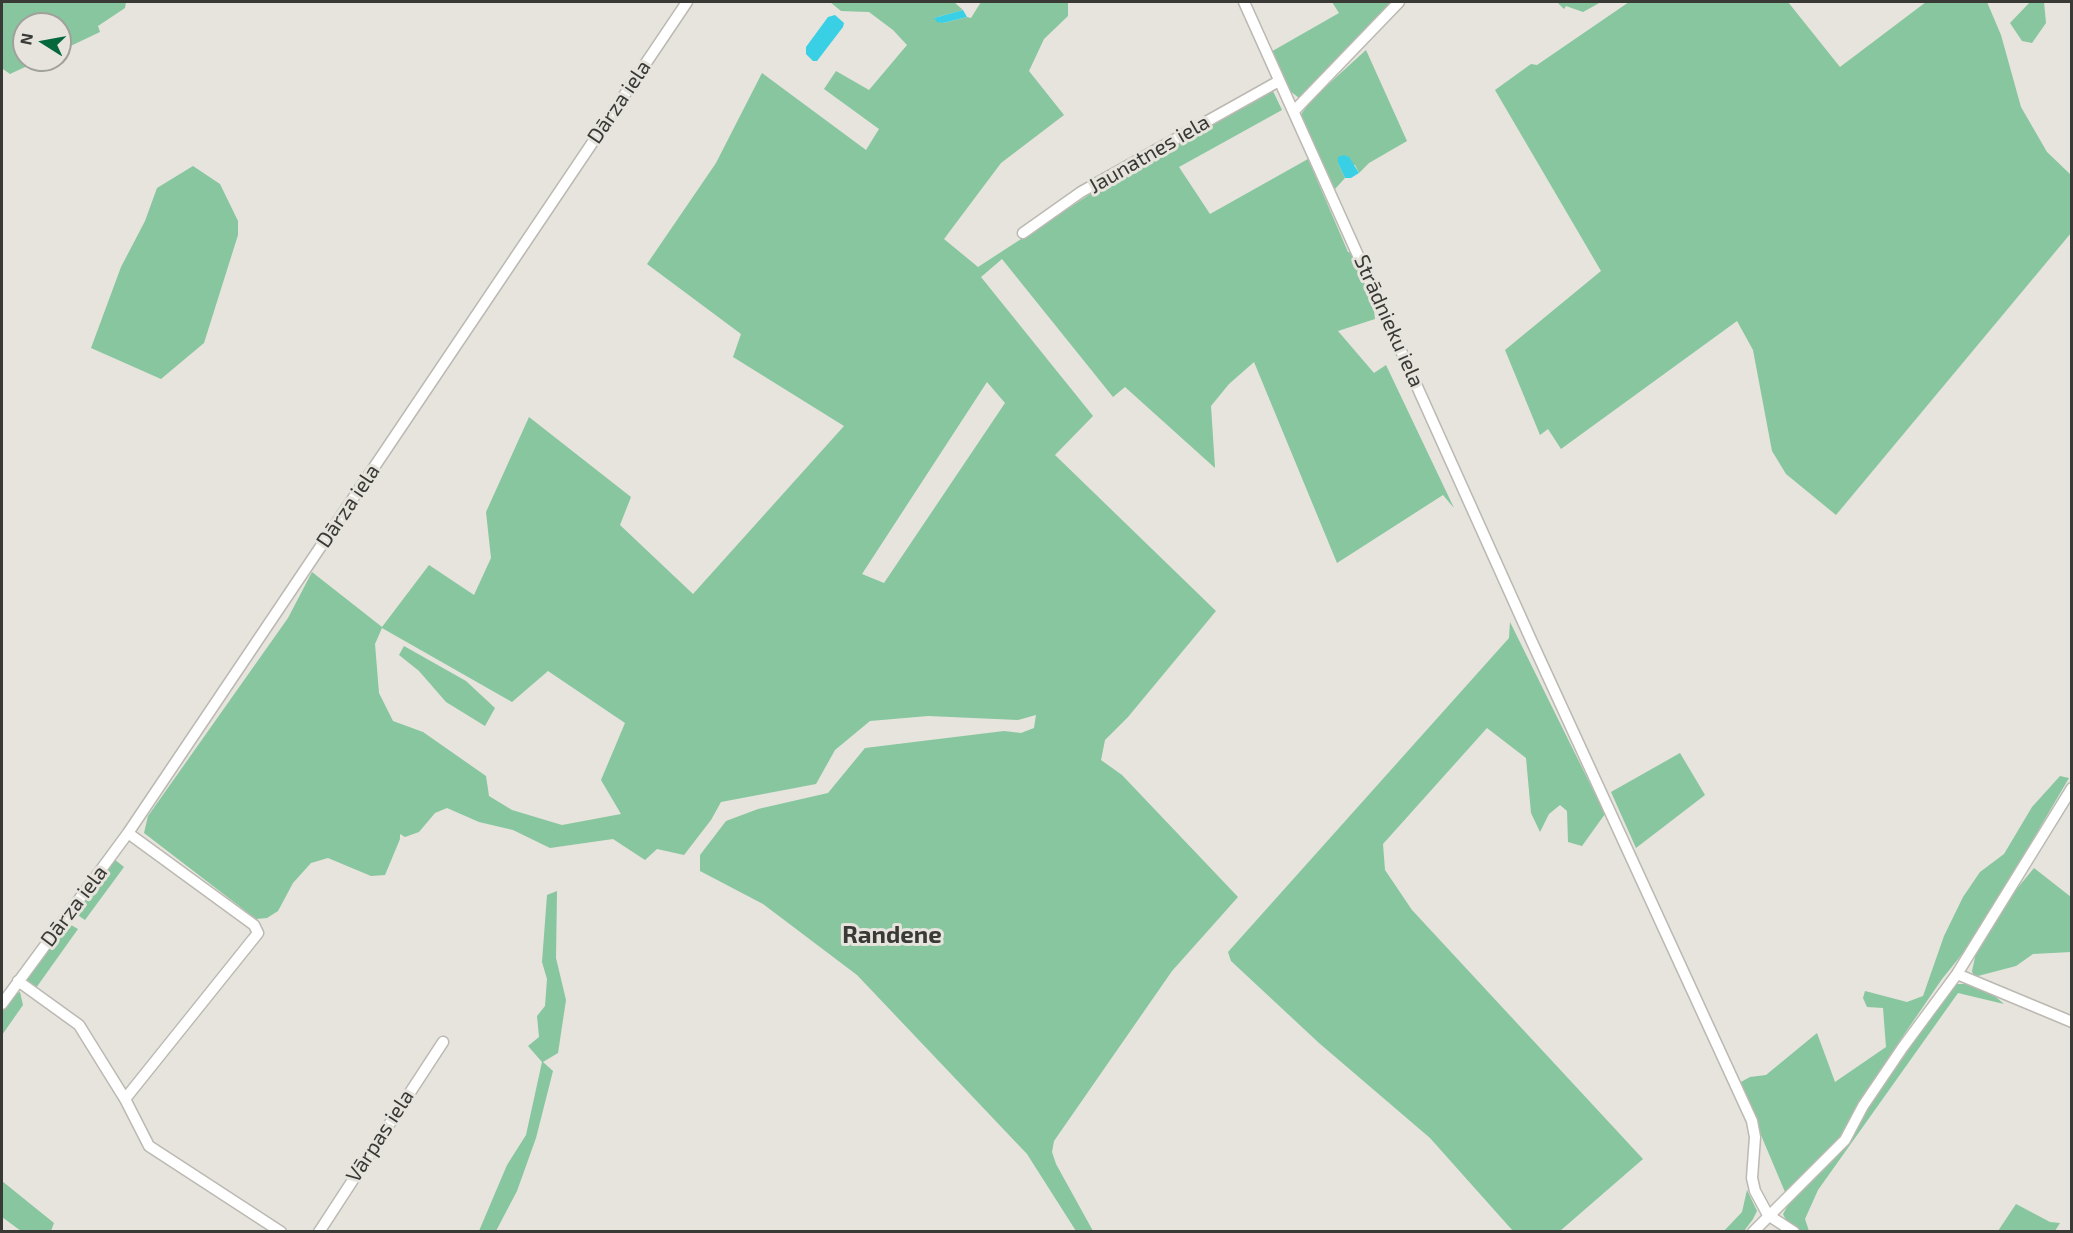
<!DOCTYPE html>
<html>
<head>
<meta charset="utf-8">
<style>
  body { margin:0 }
  #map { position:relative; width:2073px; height:1233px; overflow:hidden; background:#e6e4dd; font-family:"Exo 2",sans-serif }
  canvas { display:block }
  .frame { position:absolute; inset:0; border:3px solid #393936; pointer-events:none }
  .north { position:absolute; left:12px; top:12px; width:60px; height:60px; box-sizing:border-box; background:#e6e4dd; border:2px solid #a1a09a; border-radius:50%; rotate:281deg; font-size:16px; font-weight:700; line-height:24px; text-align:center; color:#393936 }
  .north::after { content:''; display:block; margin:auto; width:21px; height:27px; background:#05683d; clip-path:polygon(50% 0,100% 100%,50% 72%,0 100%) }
</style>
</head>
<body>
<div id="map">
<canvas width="2073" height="1233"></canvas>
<div class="frame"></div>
<div class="north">N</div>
</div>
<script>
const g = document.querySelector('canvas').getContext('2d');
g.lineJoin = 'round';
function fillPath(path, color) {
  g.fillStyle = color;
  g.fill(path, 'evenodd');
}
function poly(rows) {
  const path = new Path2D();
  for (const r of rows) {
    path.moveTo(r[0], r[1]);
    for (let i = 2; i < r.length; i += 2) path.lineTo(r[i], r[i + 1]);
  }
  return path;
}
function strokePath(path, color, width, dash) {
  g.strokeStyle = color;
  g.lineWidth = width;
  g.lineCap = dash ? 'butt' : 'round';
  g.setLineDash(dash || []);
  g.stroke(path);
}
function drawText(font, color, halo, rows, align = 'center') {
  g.font = font + ' "Exo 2",sans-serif';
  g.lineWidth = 6;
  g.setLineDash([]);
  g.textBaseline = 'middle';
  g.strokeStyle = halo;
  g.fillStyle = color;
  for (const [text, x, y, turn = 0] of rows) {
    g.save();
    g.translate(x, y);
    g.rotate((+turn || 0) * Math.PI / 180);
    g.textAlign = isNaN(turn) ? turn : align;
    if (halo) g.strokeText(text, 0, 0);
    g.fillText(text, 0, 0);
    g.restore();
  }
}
fillPath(poly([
  [2,2,126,2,125,8,98,26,100,32,60,51,60,24,24,24,24,60,40,60,10,74,3,69],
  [830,2,954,2,963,10,934,18,943,23,967,17,971,18,981,2,1068,2,1068,16,1044,39,1029,71,1064,115,1001,163,944,239,978,267,1115,178,1272,89,1282,110,1179,167,1210,214,1308,159,1348,252,1354,253,1359,262,1373,302,1375,319,1338,331,1374,373,1386,365,1454,508,1443,495,1337,563,1254,362,1229,384,1211,406,1215,468,1125,387,1113,397,1002,259,981,277,1093,416,1055,455,1216,611,1128,717,1105,740,1101,760,1122,775,1238,897,1172,971,1054,1141,1052,1152,1056,1164,1093,1231,1076,1231,1027,1154,857,975,763,904,700,871,700,855,726,821,758,809,828,793,865,748,1004,731,1021,733,1034,728,1036,715,1018,720,928,716,870,721,835,750,816,784,721,802,711,820,684,855,657,849,645,860,613,839,550,848,513,830,479,822,447,808,435,813,419,832,405,837,400,834,400,839,385,875,371,876,328,858,311,863,293,883,278,911,267,918,256,919,144,833,148,816,288,618,312,572,382,627,429,565,474,595,491,558,486,512,529,417,631,497,620,525,693,594,844,426,733,357,741,334,647,264,716,163,762,73,866,150,879,129,824,89,836,71,869,90,907,45,893,30,869,12,841,11],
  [987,382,1005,403,884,583,862,574],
  [382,628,512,702,548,671,625,723,601,780,621,814,562,825,512,810,489,796,486,776,423,732,393,721,379,693,375,644],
  [1332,2,1395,2,1299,98,1285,87,1269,53,1339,13],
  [1557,2,1601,2,1583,12,1566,6,1564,9],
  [1629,2,1788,2,1840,67,1926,2,1987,2,2001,35,2021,107,2047,152,2071,175,2071,233,1836,515,1786,474,1772,451,1753,350,1737,321,1561,449,1548,429,1540,435,1505,350,1601,271,1495,90,1531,64,1537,65],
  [2030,2,2044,2,2046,23,2032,43,2022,41,2010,23],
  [1366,50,1407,141,1369,163,1359,173,1355,165,1338,163,1345,178,1335,189,1300,116,1311,100],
  [193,166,220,184,238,221,238,235,204,343,161,379,91,348,121,267,145,221,157,188],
  [1510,622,1605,814,1582,846,1568,842,1567,811,1560,805,1549,814,1540,832,1531,813,1526,758,1487,728,1383,844,1385,870,1412,910,1643,1159,1560,1231,1513,1231,1430,1138,1319,1043,1231,961,1228,952,1509,638],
  [404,646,466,681,495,708,485,726,446,702,419,671,399,655],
  [1680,753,1705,795,1636,848,1611,792],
  [2060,776,2069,778,1975,938,1942,979,1901,1039,1842,1135,1785,1192,1739,1083,1750,1077,1766,1075,1817,1033,1835,1082,1886,1047,1883,1008,1867,1007,1863,998,1865,991,1907,1002,1923,996,1944,936,1963,897,1980,872,2004,854,2032,807],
  [114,859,124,867,85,920,76,914,78,908],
  [2034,868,2071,897,2071,952,2033,954,2016,966,1974,977,1972,971,1976,953,2015,891],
  [557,891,556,958,566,1000,558,1053,543,1062,553,1071,536,1138,517,1191,496,1231,479,1231,507,1165,526,1135,542,1062,528,1046,539,1037,537,1016,545,1006,547,979,542,962,547,895],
  [71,925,78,929,36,988,24,981,51,943],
  [1957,984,1971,984,1990,992,2004,1004,1958,993,1818,1190,1805,1219,1809,1231,1800,1231,1788,1224,1783,1214,1791,1200,1839,1152,1910,1046],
  [20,992,23,1005,2,1035,2,1012,14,994],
  [2,1181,54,1223,51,1231,21,1231,2,1217],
  [1747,1190,1757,1211,1753,1219,1744,1231,1724,1231,1742,1212],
  [2016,1204,2050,1222,2060,1223,2055,1231,1998,1231]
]), '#87c69e');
fillPath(poly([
  [963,10,967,17,943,23,937,22,934,18],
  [835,15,844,23,843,27,817,61,813,61,806,54,806,47,828,17],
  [1344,155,1349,157,1359,173,1351,178,1345,178,1338,163,1338,157]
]), '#39d0e5');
const minor = poly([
  [1244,2,1532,642,1752,1121,1755,1137,1752,1178,1755,1191,1768,1215,1794,1232],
  [1294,111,1399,2],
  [1023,233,1081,192,1279,81],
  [1957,974,2072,1022],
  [18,981,79,1025,125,1099,149,1146,281,1232],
  [2,1004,128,833,687,2],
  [125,1099,258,933,254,925,128,833],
  [319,1232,443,1042],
  [1753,1232,1845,1140,1863,1106,1903,1047,1957,974,2072,788]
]);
strokePath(minor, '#bbb9b2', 13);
strokePath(minor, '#fff', 10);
drawText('21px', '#393936', '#e6e4dd', [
  ["Dārza iela",619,102,-56],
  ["Jaunatnes iela",1149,154,-30],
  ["Strādnieku iela",1389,321,66],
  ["Dārza iela",348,506,-56],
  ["Dārza iela",74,906,-53],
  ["Vārpas iela",380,1136,-57]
]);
drawText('bold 24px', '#393936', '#e6e4dd', [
  ["Randene",892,935]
]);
</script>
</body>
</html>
